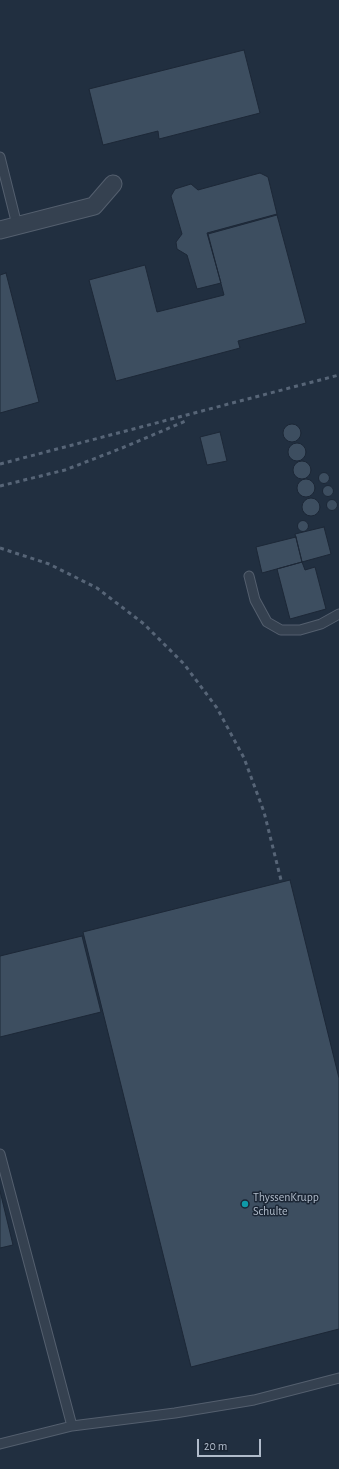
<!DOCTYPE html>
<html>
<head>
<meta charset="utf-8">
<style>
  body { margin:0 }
  #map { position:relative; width:339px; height:1469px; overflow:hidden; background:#212f40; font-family:"Alegreya Sans",sans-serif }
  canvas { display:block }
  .scale { position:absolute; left:197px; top:1439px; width:64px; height:18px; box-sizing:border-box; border:2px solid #b1bccb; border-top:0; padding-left:5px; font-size:12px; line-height:14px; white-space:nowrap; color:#b1bccb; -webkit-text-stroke:3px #1b2635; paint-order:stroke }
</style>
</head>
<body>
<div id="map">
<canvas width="339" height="1469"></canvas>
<div class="scale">20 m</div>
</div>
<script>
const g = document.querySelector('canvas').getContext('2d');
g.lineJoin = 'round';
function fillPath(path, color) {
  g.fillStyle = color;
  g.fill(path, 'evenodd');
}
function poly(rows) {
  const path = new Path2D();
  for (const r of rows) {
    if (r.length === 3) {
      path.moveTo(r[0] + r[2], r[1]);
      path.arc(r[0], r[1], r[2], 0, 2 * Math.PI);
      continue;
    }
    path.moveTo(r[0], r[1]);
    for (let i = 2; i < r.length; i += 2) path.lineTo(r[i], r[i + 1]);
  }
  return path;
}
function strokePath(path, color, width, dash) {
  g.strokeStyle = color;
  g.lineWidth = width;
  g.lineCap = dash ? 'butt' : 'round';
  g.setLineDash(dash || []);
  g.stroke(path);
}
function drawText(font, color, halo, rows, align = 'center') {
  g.font = font + ' "Alegreya Sans",sans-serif';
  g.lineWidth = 3;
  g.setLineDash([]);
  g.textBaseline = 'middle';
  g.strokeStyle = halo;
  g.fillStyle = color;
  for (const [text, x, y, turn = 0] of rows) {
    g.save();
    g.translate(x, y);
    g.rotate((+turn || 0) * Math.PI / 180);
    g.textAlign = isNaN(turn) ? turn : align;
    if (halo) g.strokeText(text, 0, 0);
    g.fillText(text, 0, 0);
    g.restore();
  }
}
const building = poly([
  [244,50,260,113,159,139,158,131,103,145,89,89,244,50],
  [260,173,268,177,277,214,207,233,221,283,197,289,187,255,177,249,176,242,182,234,171,196,175,189,191,184,198,190,260,173],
  [277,215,306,323,238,341,240,348,116,381,89,280,145,265,157,312,224,295,208,234,277,215],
  [6,273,39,402,0,413,0,275,6,273],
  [292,433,9],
  [220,432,227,461,207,465,200,437,220,432],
  [297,452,9],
  [302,470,9],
  [324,478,5.5],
  [306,488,9],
  [328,491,5.5],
  [311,507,9],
  [332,505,5.5],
  [303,526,5.5],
  [324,527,331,554,302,562,295,534,324,527],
  [296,537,302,562,262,573,256,547,296,537],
  [302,562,305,570,315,567,326,609,290,619,277,569,302,562],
  [290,880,339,1078,339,1329,191,1367,83,932,290,880],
  [82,936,101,1012,0,1037,0,956,82,936],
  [0,1191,13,1245,0,1248,0,1191]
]);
fillPath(building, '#3d4e60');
strokePath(building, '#1d2837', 1);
const lane = poly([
  [0,157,17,225],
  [249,576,255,600,267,622,281,630,300,630,321,624,339,614],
  [0,1154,72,1426,0,1444],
  [72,1426,175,1413,254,1400,339,1378]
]);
const street = poly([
  [0,230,94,206,113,184]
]);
strokePath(lane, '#545f6e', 11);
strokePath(street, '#545f6e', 19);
strokePath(lane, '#354150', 9);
strokePath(street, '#354150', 17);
strokePath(poly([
  [0,464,339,375],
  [0,486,65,470,122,448,188,420],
  [0,548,49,564,97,588,144,624,184,664,217,708,244,758,264,812,281,880]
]), '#576577', 3, [4, 4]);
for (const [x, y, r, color] of [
  [245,1204,4,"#0f9aa8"]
]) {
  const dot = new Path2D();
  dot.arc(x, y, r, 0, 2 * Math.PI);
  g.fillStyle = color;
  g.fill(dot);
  strokePath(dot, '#1b2635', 1.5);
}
drawText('12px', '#b1bccb', '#1b2635', [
  ["ThyssenKrupp",253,1197],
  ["Schulte",253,1211]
], 'left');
</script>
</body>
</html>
